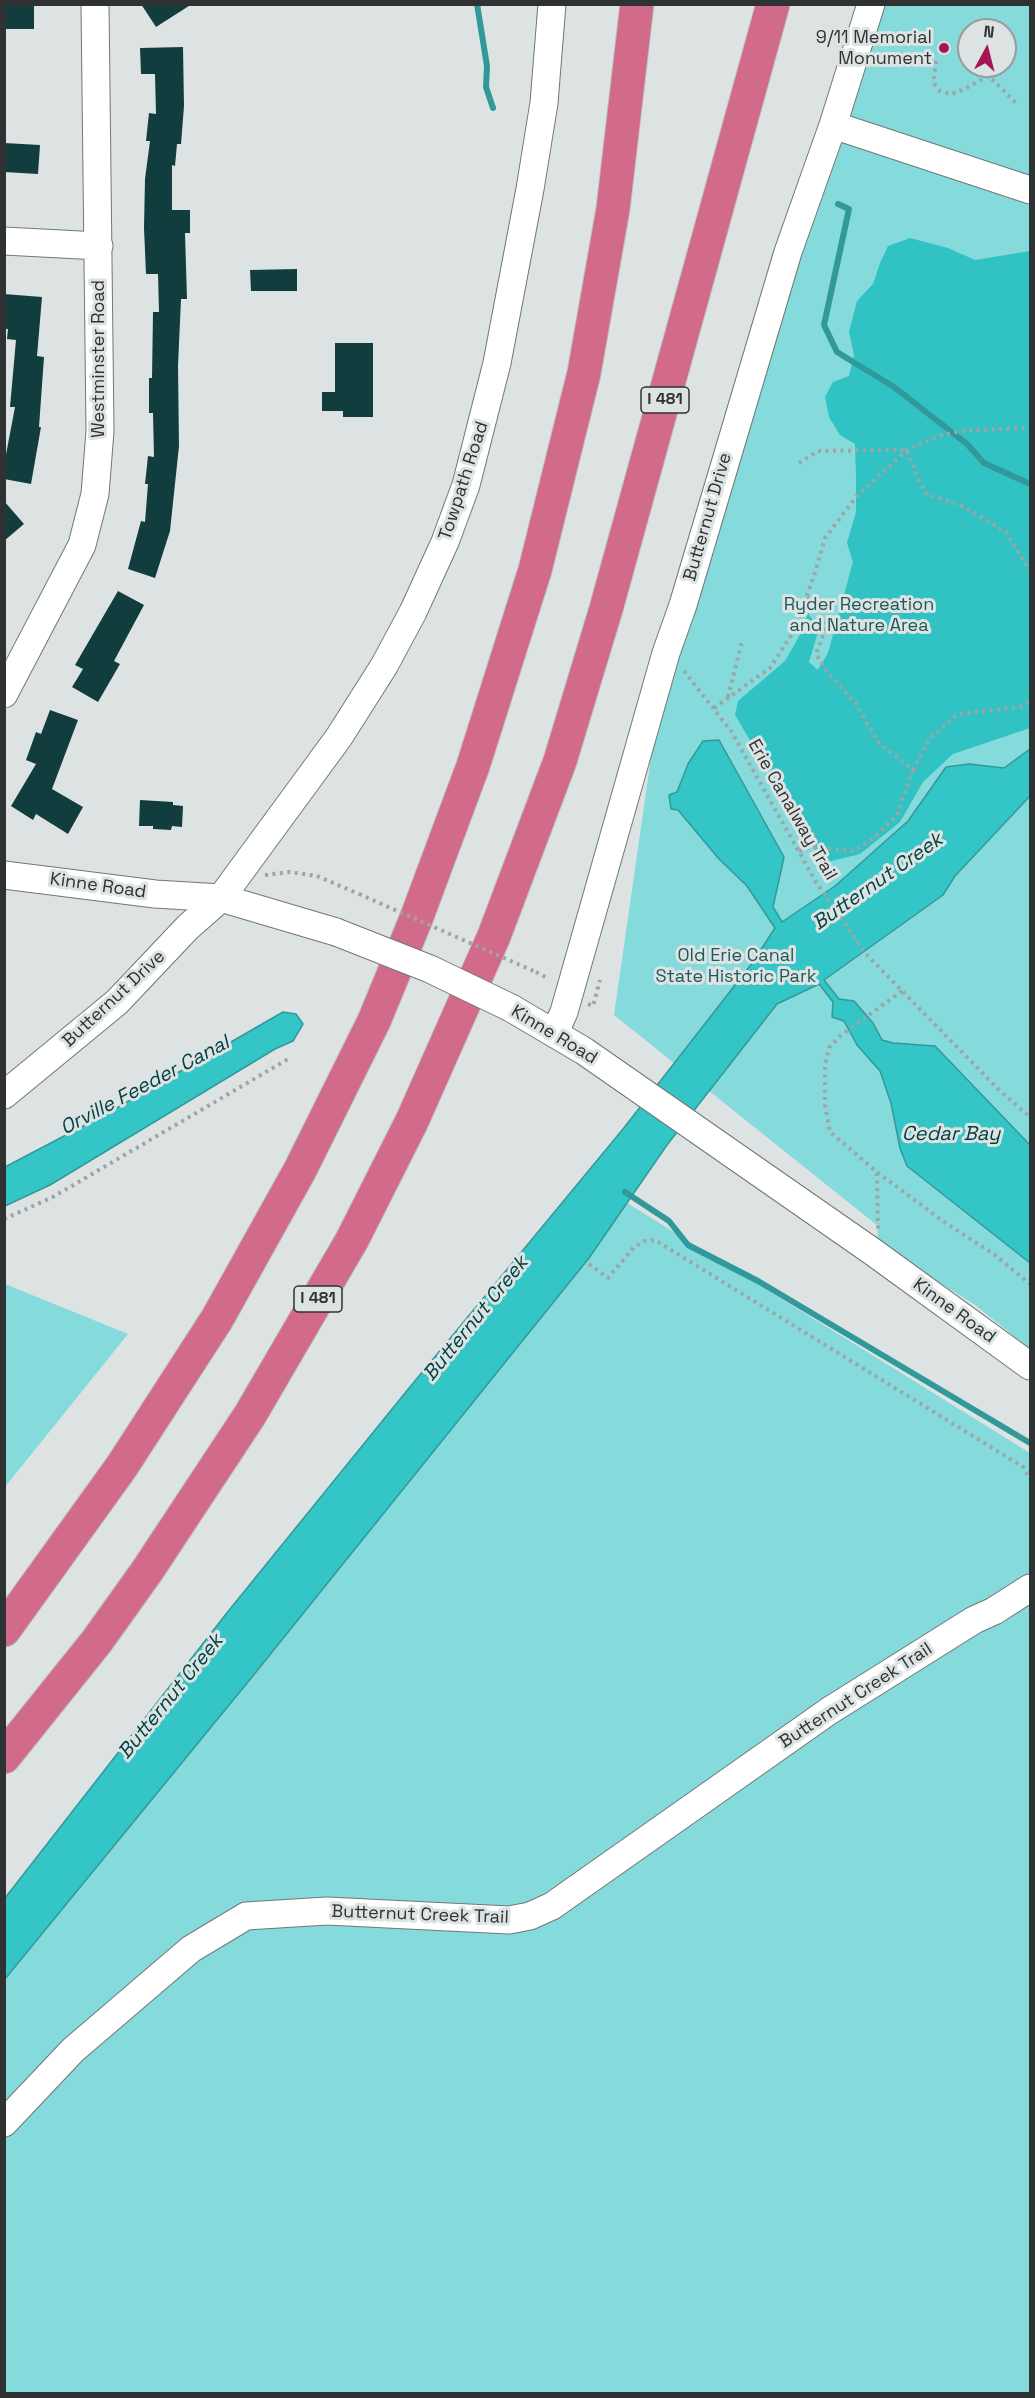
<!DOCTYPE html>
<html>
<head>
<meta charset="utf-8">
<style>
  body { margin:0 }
  #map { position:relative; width:1035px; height:2398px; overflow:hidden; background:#dde3e3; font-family:"Space Grotesk",sans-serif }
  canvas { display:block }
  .frame { position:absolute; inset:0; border:6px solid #2f3232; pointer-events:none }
  .north { position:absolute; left:957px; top:18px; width:60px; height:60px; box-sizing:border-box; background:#dde3e3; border:2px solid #979c9c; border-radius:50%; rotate:7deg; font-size:16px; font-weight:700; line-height:24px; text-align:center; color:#2f3232 }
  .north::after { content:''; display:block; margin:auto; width:21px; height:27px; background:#a51453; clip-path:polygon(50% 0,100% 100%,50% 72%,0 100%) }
</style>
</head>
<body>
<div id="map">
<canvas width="1035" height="2398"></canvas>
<div class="frame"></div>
<div class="north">N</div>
</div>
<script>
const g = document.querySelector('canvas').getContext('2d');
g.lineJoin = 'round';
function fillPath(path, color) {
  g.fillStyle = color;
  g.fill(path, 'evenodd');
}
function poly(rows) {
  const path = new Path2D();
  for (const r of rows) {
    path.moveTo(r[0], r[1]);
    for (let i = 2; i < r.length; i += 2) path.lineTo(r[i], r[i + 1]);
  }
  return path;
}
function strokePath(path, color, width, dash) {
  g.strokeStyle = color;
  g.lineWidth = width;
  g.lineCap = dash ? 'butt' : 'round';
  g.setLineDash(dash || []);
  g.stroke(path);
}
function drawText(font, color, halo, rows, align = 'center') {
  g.font = font + ' "Space Grotesk",sans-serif';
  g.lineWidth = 6;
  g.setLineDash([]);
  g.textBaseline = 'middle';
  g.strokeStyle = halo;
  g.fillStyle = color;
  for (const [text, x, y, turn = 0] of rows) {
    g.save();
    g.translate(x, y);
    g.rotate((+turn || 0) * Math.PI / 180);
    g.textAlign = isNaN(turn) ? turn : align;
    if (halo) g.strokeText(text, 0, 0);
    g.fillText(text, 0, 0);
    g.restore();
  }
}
fillPath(poly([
  [871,5,1030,5,1030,1349,975,1305,877,1243,878,1226,614,1015,666,653],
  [969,30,1005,30,1005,66,969,66],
  [603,1188,1030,1453,1030,2393,5,2393,4,1929],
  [5,1284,128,1334,5,1487]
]), '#85dadb');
fillPath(poly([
  [910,238,948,248,975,260,1030,251,1030,728,953,754,923,782,900,822,860,854,823,863,735,715,738,701,785,661,801,633,808,613,819,629,809,662,818,670,828,653,853,562,847,543,856,512,856,476,855,444,840,435,829,417,825,397,833,382,849,376,854,355,849,332,857,301,873,284,880,263,888,246]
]), '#31c2c4');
const water = poly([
  [719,740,784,857,773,907,782,922,835,886,908,821,946,767,969,764,1004,768,1030,749,1030,796,955,876,943,895,824,980,839,999,854,1001,873,1023,882,1040,893,1043,935,1046,1030,1145,1030,1263,907,1166,900,1148,891,1103,880,1071,857,1045,844,1021,832,1017,833,1002,819,984,777,1004,667,1145,589,1258,252,1677,5,1979,5,1898,226,1614,405,1393,623,1129,753,962,775,928,747,886,719,859,678,810,671,809,669,795,677,792,688,764,703,741,719,740],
  [283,1012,296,1014,303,1024,293,1041,275,1049,50,1185,5,1206,5,1167,106,1114,283,1012]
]);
fillPath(water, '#34c5c7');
strokePath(water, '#32999a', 1.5);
strokePath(poly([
  [477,4,487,66,486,87,493,108],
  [838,204,849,209,824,325,837,352,894,387,967,444,984,463,1030,484],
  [625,1192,669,1221,688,1245,758,1281,1030,1443]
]), '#32999a', 6);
fillPath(poly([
  [4,4,34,4,34,29,4,29],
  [141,4,192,4,156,27],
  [183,47,184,106,181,144,177,144,175,166,172,165,172,210,190,210,190,233,185,233,187,299,181,299,178,366,179,446,170,531,155,578,128,569,141,521,145,522,148,484,145,484,148,456,154,457,153,413,149,413,149,378,152,378,153,312,159,312,158,274,146,274,144,228,145,179,150,141,146,141,149,113,156,114,155,74,141,74,140,48],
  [4,143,40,145,38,174,4,172],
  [297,269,297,291,251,291,250,270],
  [4,294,42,297,37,356,44,357,39,427,41,427,31,484,4,479,4,465,15,407,10,407,16,340,7,339,8,329,4,329],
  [335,343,373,343,373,417,343,417,343,411,322,411,322,392,335,392],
  [4,501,24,524,4,541],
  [118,591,144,605,114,661,120,664,98,702,72,687,83,669,75,665],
  [50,710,78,720,52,789,83,807,68,834,36,814,33,820,11,806,36,764,26,760,36,732,41,734],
  [140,800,173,802,173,805,183,806,182,827,172,826,171,830,153,829,153,826,139,826]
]), '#123d3e');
const minor = poly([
  [833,125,1030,190],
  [4,241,99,246],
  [4,694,82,545,95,494,100,431,95,4],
  [4,875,155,894,221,898,336,932],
  [511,1008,584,1051,873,1252,1030,1366],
  [555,1032,564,1012,666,653,683,605,788,252,833,125,871,4],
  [4,1095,117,1002,188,927,221,898,339,737,384,666,413,612,445,542,466,485,497,363,530,189,544,103,552,4],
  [4,2123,73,2050,191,1949,246,1916,327,1911,509,1920,530,1916,552,1906,829,1711,974,1620,994,1611,1030,1588]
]);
const highway = poly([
  [4,1630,122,1466,217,1319,300,1170,374,1021,416,919,473,766,535,570,584,373,613,209,637,4],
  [4,1757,97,1641,147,1571,250,1415,352,1240,412,1121,494,936,560,761,606,609,773,4]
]);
strokePath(minor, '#717777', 29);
strokePath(highway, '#bcbdbd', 35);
strokePath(poly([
  [936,61,934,77,935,85,940,91,951,94,958,92,989,76,1018,105],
  [799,463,818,451,907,450,918,479,927,494,962,506,1006,532,1030,571],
  [684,671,731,731,816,882,865,953,1000,1091,1030,1117],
  [728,697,742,641],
  [714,708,770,668,794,631,814,576,825,538,856,497,907,450,941,435,969,430,1030,428],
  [913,770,929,739,958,714,1020,707,1030,702],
  [799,851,811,847,854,851,874,838,897,815,913,770,878,742,856,704,825,669,816,654,827,624,807,597],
  [265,875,290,872,317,876,359,894],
  [536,972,549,979],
  [902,991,840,1036,829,1048,825,1064,825,1105,830,1132,877,1172,940,1219,995,1255,1030,1284],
  [588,1004,593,1006,600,980],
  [877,1173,878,1229],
  [4,1219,53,1197,288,1059],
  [589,1264,608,1278,634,1247,645,1241,655,1240,1023,1467,1030,1479]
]), '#9fa4a4', 4, [3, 4.5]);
strokePath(minor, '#fff', 27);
strokePath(highway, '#d26a89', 33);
const minorBridge = poly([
  [336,932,430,969,511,1008]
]);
strokePath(minorBridge, '#717777', 29, []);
strokePath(poly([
  [359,894,536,972]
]), '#9fa4a4', 4, [3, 4.5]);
strokePath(minorBridge, '#fff', 27);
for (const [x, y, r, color] of [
  [944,48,6,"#a51453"]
]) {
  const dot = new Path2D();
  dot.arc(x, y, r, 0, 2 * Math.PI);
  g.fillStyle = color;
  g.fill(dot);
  strokePath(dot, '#dde3e3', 2);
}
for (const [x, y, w] of [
  [665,400,48],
  [318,1299,48]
]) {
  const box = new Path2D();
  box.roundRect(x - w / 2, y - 13, w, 26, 4.5);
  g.fillStyle = '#dde3e3';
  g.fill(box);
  strokePath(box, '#2f3232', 1.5);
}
drawText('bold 16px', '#2f3232', null, [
  ["I 481",665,400],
  ["I 481",318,1299]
]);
drawText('18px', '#2f3232', '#dde3e3', [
  ["9/11 Memorial",932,38],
  ["Monument",932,59]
], 'right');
drawText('18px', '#2f3232', '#dde3e3', [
  ["Westminster Road",99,359,-90],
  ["Towpath Road",464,481,-72],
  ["Butternut Drive",708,517,-74],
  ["Erie Canalway Trail",792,810,60],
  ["Kinne Road",98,886,8],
  ["Butternut Drive",114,999,-43],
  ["Kinne Road",554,1035,31],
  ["Kinne Road",954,1311,36],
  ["Butternut Creek Trail",856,1696,-33],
  ["Butternut Creek Trail",420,1915,2]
]);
drawText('18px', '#1e5858', '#dde3e3', [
  ["Ryder Recreation",859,605],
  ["and Nature Area",859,626],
  ["Old Erie Canal",736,956],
  ["State Historic Park",736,977]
]);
drawText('italic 20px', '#004142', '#dde3e3', [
  ["Butternut Creek",878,882,-35],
  ["Orville Feeder Canal",145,1086,-28],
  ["Cedar Bay",951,1135],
  ["Butternut Creek",476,1319,-51],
  ["Butternut Creek",171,1697,-51]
]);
</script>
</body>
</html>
